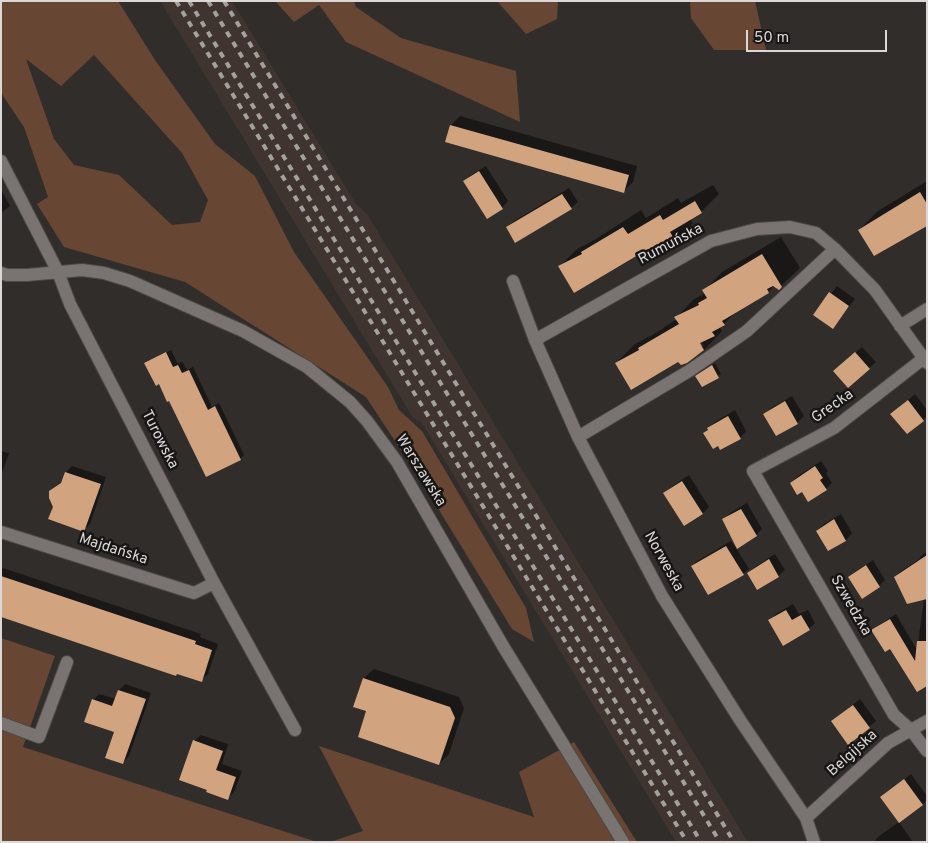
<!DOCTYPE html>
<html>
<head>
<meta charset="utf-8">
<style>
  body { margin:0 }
  #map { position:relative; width:928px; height:843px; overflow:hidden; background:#312d2a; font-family:Overpass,sans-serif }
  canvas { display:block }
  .frame { position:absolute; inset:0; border:2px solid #dbd8d7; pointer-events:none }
  .scale { position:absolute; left:746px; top:30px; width:141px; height:22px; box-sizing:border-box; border:2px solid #dbd8d7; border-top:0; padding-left:6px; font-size:15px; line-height:18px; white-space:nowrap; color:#dbd8d7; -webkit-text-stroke:4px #181615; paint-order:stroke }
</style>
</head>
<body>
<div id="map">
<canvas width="928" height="843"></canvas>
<div class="frame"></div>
<div class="scale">50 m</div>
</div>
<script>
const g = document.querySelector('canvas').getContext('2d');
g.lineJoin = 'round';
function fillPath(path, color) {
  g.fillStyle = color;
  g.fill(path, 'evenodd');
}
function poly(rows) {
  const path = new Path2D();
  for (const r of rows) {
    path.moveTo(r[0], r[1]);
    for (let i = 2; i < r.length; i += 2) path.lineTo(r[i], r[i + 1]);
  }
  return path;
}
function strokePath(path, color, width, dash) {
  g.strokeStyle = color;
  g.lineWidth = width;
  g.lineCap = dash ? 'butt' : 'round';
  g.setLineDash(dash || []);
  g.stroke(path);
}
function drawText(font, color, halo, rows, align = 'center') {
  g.font = font + ' Overpass,sans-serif';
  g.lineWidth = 5;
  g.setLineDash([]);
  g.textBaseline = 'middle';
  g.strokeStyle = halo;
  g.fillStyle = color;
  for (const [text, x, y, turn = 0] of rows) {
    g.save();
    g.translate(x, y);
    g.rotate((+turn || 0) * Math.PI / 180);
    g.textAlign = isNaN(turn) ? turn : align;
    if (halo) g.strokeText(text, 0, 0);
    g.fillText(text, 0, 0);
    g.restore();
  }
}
fillPath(poly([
  [160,1,232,1,356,204,367,214,748,842,676,842,421,422,413,418]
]), '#3f342f');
fillPath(poly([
  [1,1,118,1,155,60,215,144,255,176,294,252,388,387,399,410,422,431,526,608,534,642,512,629,420,479,366,397,185,282,64,247,37,204,48,197,24,127,1,93],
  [94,55,182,153,208,200,200,222,172,225,119,175,74,165,54,139,26,59,61,86],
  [275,1,354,1,356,7,401,38,516,71,520,122,346,42,319,5,294,22],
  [497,1,558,1,557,19,526,34],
  [690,1,755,1,766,50,714,50,691,18],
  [1,638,55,656,23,747,317,842,1,842],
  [574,742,637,842,330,842,363,831,319,746,534,817,519,772]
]), '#674634');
fillPath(poly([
  [460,116,637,166,633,182,624,191,446,141,451,125],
  [486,166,508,201,502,208,465,181,471,175],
  [927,181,927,224,859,230,878,211],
  [713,185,719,194,701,212,690,219,693,223,675,241,639,253,560,266,577,249,596,239,641,210,646,218,678,198,681,203],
  [569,188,578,202,571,208,507,227,514,221],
  [1,189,10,206,1,213],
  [781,237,800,268,779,288,775,285,768,292,738,310,720,328,722,331,704,350,679,360,616,363,635,344,654,334,677,319,676,318,694,299,706,293,704,291,722,272],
  [698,337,704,346,701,346],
  [837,286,855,299,833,327,815,314],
  [862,347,876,362,869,368,841,365],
  [171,350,178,364,182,361,187,370,193,367,212,407,219,403,244,455,240,459,169,399,146,363,149,360,149,362],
  [715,363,721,374,702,385,700,374],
  [915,394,927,410,927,416,923,420,892,414],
  [792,396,804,416,797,423,765,414,771,408],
  [735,410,746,431,740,438,718,445,704,433,715,422],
  [1,451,9,453,1,476],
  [821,461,828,471,826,473,832,483,826,489,803,490,791,483,798,476],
  [72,466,106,477,90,524,84,530,50,491,63,481,66,472],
  [689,475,709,507,703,513,685,525,665,493,671,487],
  [747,503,762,529,756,535,736,548,749,569,743,574,708,593,692,566,697,561,731,541,735,547,737,547,724,520,730,513],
  [841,514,852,533,846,540,828,550,817,531,824,524],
  [927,551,927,684,873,630,879,625,896,614,917,650,924,599,895,577,901,571,921,558,920,557],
  [775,554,785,570,778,576,748,573,755,567],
  [873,560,885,580,879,586,850,577,856,571],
  [3,568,201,634,200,637,218,644,208,674,201,681,178,673,176,674,1,617,1,570],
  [793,604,799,614,808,610,815,623,809,629,770,621,776,614],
  [374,669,459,697,464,708,449,754,439,764,368,711,364,678],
  [125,684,151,693,129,756,123,763,116,731,93,700,99,694,116,699,119,690],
  [860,699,876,721,848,743,833,721],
  [201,735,228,744,222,764,242,771,234,792,227,799,194,741],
  [911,774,927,796,927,800,922,805,882,797],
  [899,822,913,842,874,842,879,836]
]), '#0007');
fillPath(poly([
  [450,125,629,175,624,193,445,142],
  [479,171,503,209,487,219,463,181],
  [920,192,927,204,927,226,874,256,858,230],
  [562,194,572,209,515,243,506,227],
  [695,201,702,213,670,232,676,242,643,262,638,255,574,293,558,266,582,254,581,252,623,227,628,234,660,215,663,220],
  [762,254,782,287,779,290,773,286,767,289,769,293,722,321,725,325,712,332,715,336,700,343,704,350,687,363,681,365,678,362,631,390,615,363,639,350,638,348,679,324,674,317,699,305,698,303,707,298,702,290],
  [829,292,849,306,833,329,813,315],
  [166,352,173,367,178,365,182,373,189,370,208,410,215,406,241,460,206,477,169,401,167,402,159,384,156,386,144,363],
  [855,352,870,369,848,388,833,371],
  [712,365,719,378,702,387,695,376],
  [908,400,924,421,907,434,890,414],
  [785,401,798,424,776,436,763,414],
  [728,416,741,439,720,450,718,446,713,449,703,433,708,430,707,428],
  [815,466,823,478,820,480,827,490,808,502,802,492,797,495,790,483],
  [65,472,101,484,84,532,48,519,53,507,49,498,49,491,61,483],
  [682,481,703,514,684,526,663,493],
  [741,509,757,536,737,549,722,519],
  [834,519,846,541,828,551,816,531],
  [726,546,744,575,708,595,691,566],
  [927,555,927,599,907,604,894,577],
  [769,559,779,577,757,590,747,573],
  [866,565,880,587,862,599,848,577],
  [1,576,196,641,195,644,212,650,202,682,177,674,176,676,1,617],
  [786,610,792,620,801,615,810,630,783,646,768,620],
  [890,619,915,661,917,641,927,641,927,686,917,692,890,649,885,652,871,630],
  [363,678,450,707,455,718,439,765,358,737,366,711,353,707],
  [118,690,146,699,123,764,105,758,114,732,84,722,92,699,112,706],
  [853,705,870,728,848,745,831,721],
  [193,740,223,751,216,770,236,777,228,800,206,792,207,790,179,780],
  [904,779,923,805,899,823,880,797]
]), '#d1a37f');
const minor = poly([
  [1,161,58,272,70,304,214,583,295,730],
  [1,273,7,275,27,275,82,270,104,273,130,281,243,331,307,367,350,402,367,421,397,462,503,646,623,842],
  [513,281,535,340,578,437,662,596,740,720,806,818,814,842],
  [900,326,927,309],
  [535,340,711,241,757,229,790,227,816,233,835,249,875,290,927,363],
  [924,358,834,428,753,471,894,715,911,730,927,751],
  [578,437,689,371,747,331,835,249],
  [1,532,194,593,214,583],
  [1,723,39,737,67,662],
  [806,818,888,743,927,721]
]);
strokePath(minor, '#4b4846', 14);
strokePath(minor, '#797471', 12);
strokePath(poly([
  [176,1,687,842],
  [189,1,701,842],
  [208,1,720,842],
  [224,1,734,842]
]), '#a3a09e', 4, [6, 6]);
drawText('15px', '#dbd8d7', '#181615', [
  ["Rumuńska",671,245,-28],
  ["Grecka",833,407,-35],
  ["Turowska",159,440,63],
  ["Warszawska",420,471,58],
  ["Majdańska",113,550,18],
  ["Norweska",663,562,61],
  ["Szwedzka",850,606,60],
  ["Belgijska",853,754,-42]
]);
</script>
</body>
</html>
